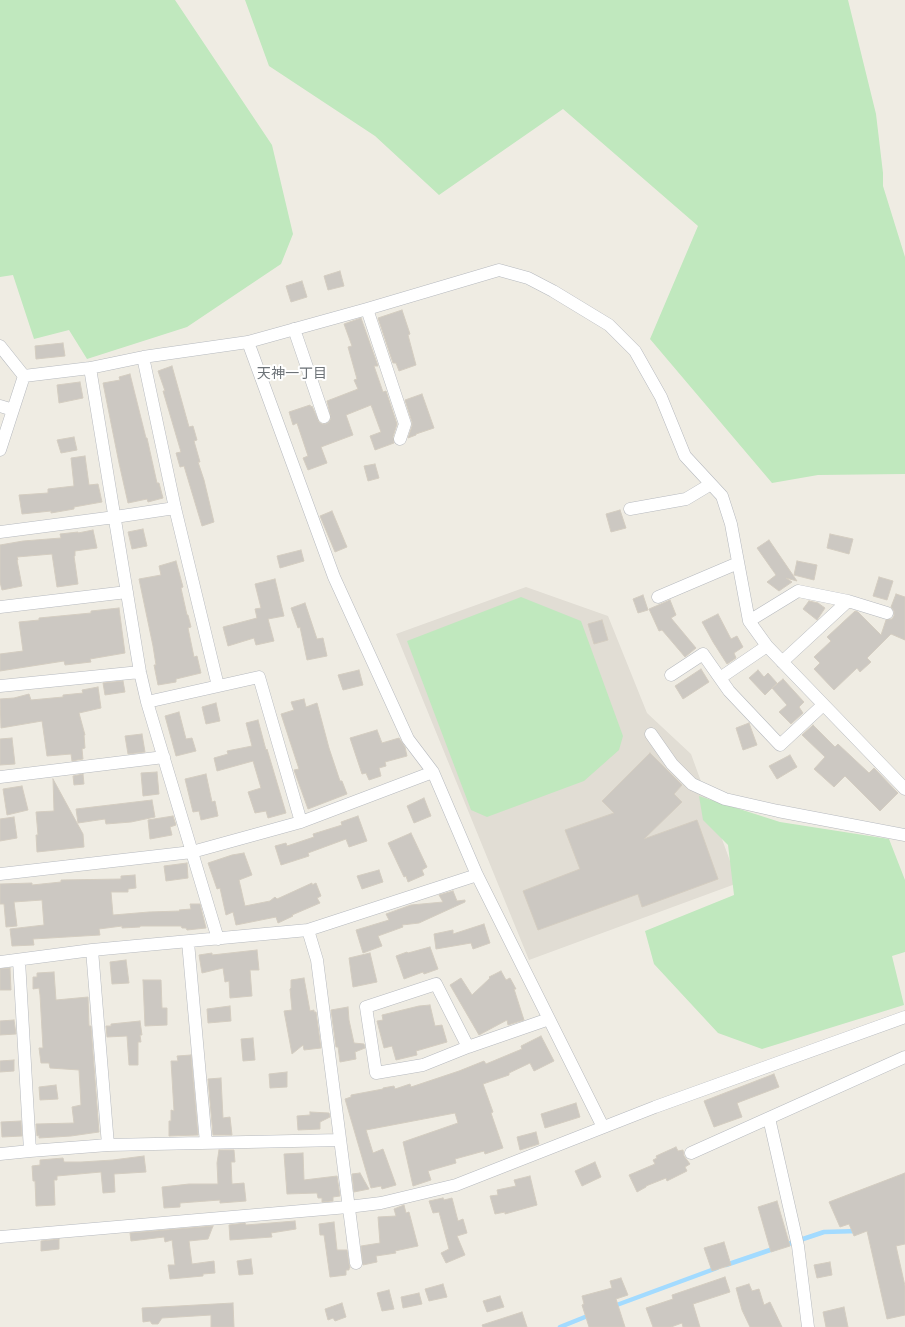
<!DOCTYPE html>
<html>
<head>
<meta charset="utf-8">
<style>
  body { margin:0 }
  canvas { display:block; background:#efece3 }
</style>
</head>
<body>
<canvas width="905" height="1327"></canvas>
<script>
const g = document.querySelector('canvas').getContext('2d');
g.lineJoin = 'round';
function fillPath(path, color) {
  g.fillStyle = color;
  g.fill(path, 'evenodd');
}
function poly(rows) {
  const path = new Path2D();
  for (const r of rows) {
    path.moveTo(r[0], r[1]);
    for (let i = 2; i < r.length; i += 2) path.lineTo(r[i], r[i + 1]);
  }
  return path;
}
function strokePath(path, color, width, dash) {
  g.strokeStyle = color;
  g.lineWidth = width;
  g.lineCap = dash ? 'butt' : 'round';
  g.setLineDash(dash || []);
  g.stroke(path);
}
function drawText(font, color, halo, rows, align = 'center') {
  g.font = font + ' Raleway,"Noto Sans JP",sans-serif';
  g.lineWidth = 4;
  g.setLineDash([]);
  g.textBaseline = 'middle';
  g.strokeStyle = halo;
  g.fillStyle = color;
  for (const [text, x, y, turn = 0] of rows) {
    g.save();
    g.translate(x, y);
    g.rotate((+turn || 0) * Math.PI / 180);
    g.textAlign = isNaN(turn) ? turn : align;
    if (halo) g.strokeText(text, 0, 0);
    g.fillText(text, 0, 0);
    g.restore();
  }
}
fillPath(poly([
  [526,587,608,616,647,713,691,754,738,883,529,960,396,634]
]), '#e1ddd4');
fillPath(poly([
  [0,0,175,0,272,145,293,234,281,264,187,327,87,359,69,330,34,339,13,275,0,277],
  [245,0,848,0,876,114,883,173,883,186,905,257,905,474,818,475,772,483,650,339,698,226,563,109,439,195,375,136,269,66],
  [521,597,581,621,623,736,619,750,584,781,487,817,471,810,407,641],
  [699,796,780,822,889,839,905,880,905,952,892,956,904,1005,762,1049,718,1033,654,964,645,931,734,895,728,845,703,820]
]), '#c0e8be');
strokePath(poly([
  [785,1245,824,1232,858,1231],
  [726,1265,776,1248],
  [614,1306,717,1268],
  [560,1327,590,1315]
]), '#a3dbff', 4.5);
const building = poly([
  [340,271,344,286,328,290,324,276,340,271],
  [302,281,307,297,291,302,286,286,302,281],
  [402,310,410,334,408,335,416,365,399,371,396,363,393,363,378,318,402,310],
  [361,318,378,366,374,366,383,392,386,391,397,424,393,437,394,443,375,450,370,436,381,432,371,405,346,415,353,435,321,447,327,463,308,470,303,458,308,456,297,423,293,425,289,412,310,405,311,407,312,406,319,422,322,424,326,424,329,422,331,418,327,401,358,389,354,380,357,379,348,347,352,346,344,324,361,318],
  [63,343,65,356,36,359,35,346,63,343],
  [172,366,189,427,193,426,197,440,194,441,200,462,198,462,204,480,214,522,202,526,184,466,180,467,176,453,181,452,163,391,165,391,158,371,172,366],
  [130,374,146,438,147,438,157,483,159,483,163,498,148,502,147,499,128,503,119,463,103,383,120,380,119,377,130,374],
  [80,382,83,398,59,403,57,385,80,382],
  [422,394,434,428,416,434,416,435,408,438,412,426,412,422,405,400,422,394],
  [74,437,77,450,61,453,57,440,74,437],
  [85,456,89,485,98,484,102,502,74,507,74,509,51,513,51,511,22,514,19,495,48,493,48,489,74,486,71,458,85,456],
  [375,464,379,478,368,481,364,466,375,464],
  [620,510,626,528,611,532,606,514,620,510],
  [332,511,347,547,335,552,320,516,332,511],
  [143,529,147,546,132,549,128,532,143,529],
  [93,530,97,548,75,551,75,556,74,556,78,584,57,587,52,554,17,557,18,560,17,560,22,586,2,590,0,582,0,545,23,541,61,538,60,534,78,532,78,533,93,530],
  [830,534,853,539,849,554,827,548,830,534],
  [769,540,797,581,786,578,792,582,779,591,767,582,776,575,757,548,769,540],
  [301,550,304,561,280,568,277,556,301,550],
  [176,561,183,587,181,588,187,615,188,615,191,627,188,628,194,657,197,656,201,673,176,679,176,682,158,685,154,665,156,665,153,646,139,579,161,575,159,566,176,561],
  [797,561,817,565,814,580,794,575,797,561],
  [879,577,893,581,887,600,873,596,879,577],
  [275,579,284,616,268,619,274,641,256,645,254,638,228,646,223,627,257,618,255,609,261,608,255,584,275,579],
  [896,594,905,597,905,640,891,634,867,658,871,662,860,672,857,668,834,690,814,669,820,663,814,657,831,641,827,637,855,611,858,612,881,635,886,620,892,619,894,616,894,611,891,607,896,594],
  [643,595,648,610,638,613,633,599,643,595],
  [670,600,676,615,671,618,696,648,685,657,662,630,659,631,649,609,670,600],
  [809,601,818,603,825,608,817,620,803,609,809,601],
  [305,603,317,639,323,638,327,656,307,660,300,627,298,628,291,608,305,603],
  [119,608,125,653,90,659,91,662,65,665,64,661,0,671,0,654,23,651,19,622,39,620,39,618,91,613,91,611,119,608],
  [718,614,731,639,737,636,743,647,734,653,736,658,727,664,713,642,702,622,718,614],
  [602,620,608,640,594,644,588,624,602,620],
  [701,669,709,682,683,699,675,686,701,669],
  [359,670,363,685,343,690,338,675,359,670],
  [758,670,764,677,768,673,777,683,765,695,749,678,758,670],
  [783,679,804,702,799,707,803,713,791,724,779,712,787,705,772,688,783,679],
  [123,681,125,692,105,695,103,683,123,681],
  [98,687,101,708,79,713,85,735,84,735,85,748,82,749,83,759,72,761,71,754,47,756,42,721,1,728,0,699,14,698,29,694,31,700,63,697,63,695,83,693,82,690,98,687],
  [304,699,306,707,317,703,329,748,340,781,342,781,347,794,308,809,294,770,299,769,281,714,294,710,291,702,304,699],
  [216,703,220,721,206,724,202,707,216,703],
  [179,712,186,739,192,738,196,751,176,756,165,716,179,712],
  [258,720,266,750,267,749,286,813,268,818,266,811,255,813,248,792,261,788,253,761,217,771,214,758,228,754,227,751,252,746,246,723,258,720],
  [749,723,757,745,743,750,736,728,749,723],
  [813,725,835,747,838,744,869,773,874,768,898,793,880,811,845,776,834,787,814,769,825,757,802,735,813,725],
  [377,730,382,743,399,738,405,747,407,756,385,762,386,766,379,768,381,776,369,780,366,773,362,774,350,738,377,730],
  [142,734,145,752,128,754,125,736,142,734],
  [12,738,15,764,0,765,0,739,12,738],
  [650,753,682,785,674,794,682,802,644,839,697,820,718,879,642,907,638,894,538,930,523,891,580,869,565,830,614,813,602,801,650,753],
  [790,755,797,767,777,779,769,766,790,755],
  [157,772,159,794,143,796,141,773,157,772],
  [83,774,84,784,74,785,73,776,83,774],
  [206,774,212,802,215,801,218,816,201,820,199,811,193,812,185,779,206,774],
  [53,779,83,834,84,847,37,852,36,835,38,835,36,812,54,811,53,779],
  [22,786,28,810,7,815,3,789,22,786],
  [424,798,431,816,414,823,407,806,424,798],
  [152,800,155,817,131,822,106,824,105,819,78,823,76,809,152,800],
  [173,816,176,825,170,827,172,835,150,839,148,820,173,816],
  [358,816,367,841,349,847,346,839,308,853,309,856,281,865,275,846,286,843,287,846,314,837,313,834,342,825,341,822,358,816],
  [14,817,17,838,0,841,0,819,14,817],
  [411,833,427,867,422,870,424,875,408,882,406,876,404,877,388,843,411,833],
  [244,853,252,875,239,880,245,906,270,901,275,897,277,899,312,883,312,885,316,883,321,896,317,898,320,903,292,915,293,916,278,923,276,917,236,925,233,912,226,915,220,888,217,889,208,863,232,855,244,853],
  [187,863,188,878,166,881,164,866,187,863],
  [379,870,383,882,362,889,357,876,379,870],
  [135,875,136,888,128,889,128,892,111,892,113,915,149,912,180,911,179,910,191,909,190,904,200,904,206,928,187,930,186,928,182,928,181,926,140,926,140,927,122,928,122,926,99,929,100,935,33,939,34,945,12,946,10,929,44,925,42,900,14,902,17,926,6,927,4,904,0,904,0,884,32,883,32,885,61,882,61,880,121,879,121,876,135,875],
  [453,891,457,901,465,900,465,902,419,923,402,925,403,927,378,936,382,946,363,953,356,930,389,920,386,914,411,905,443,902,439,895,453,891],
  [484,924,490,943,473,949,471,943,436,949,434,934,453,930,453,934,484,924],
  [430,947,438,969,424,974,423,972,404,979,396,956,407,952,408,953,430,947],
  [257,950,259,970,250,970,252,996,230,998,229,981,225,982,223,968,202,973,199,955,212,953,212,955,257,950],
  [370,953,377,982,353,987,349,958,370,953],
  [126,960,129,983,112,984,110,962,126,960],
  [10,968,11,990,0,990,0,969,10,968],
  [501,971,506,980,510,978,516,989,514,989,524,1020,508,1025,507,1020,479,1035,450,985,461,978,472,995,490,978,489,977,501,971],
  [54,972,56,1000,88,997,89,1026,91,1026,99,1132,71,1136,39,1138,39,1135,37,1136,36,1124,74,1123,72,1107,81,1105,79,1070,50,1068,49,1063,41,1063,39,1048,43,1048,40,995,39,988,33,989,33,977,37,977,37,973,54,972],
  [304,978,310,1011,314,1010,314,1012,316,1012,321,1048,304,1050,303,1045,292,1054,284,1011,292,1010,290,989,291,988,291,980,304,978],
  [143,980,161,980,162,1008,167,1008,167,1025,145,1026,143,980],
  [430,1005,435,1026,442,1025,447,1042,416,1051,417,1055,396,1060,392,1046,384,1048,377,1021,383,1020,382,1015,419,1006,430,1005],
  [230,1006,231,1021,208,1023,207,1009,230,1006],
  [348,1007,349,1020,354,1043,364,1044,365,1048,355,1052,356,1059,340,1062,338,1047,336,1047,331,1010,348,1007],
  [14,1020,16,1034,0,1035,0,1021,14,1020],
  [140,1021,142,1035,140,1035,141,1042,138,1042,138,1065,129,1065,127,1036,107,1037,106,1026,111,1026,111,1024,140,1021],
  [541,1036,554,1061,534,1071,530,1063,509,1073,509,1075,483,1084,493,1112,491,1113,503,1148,485,1154,484,1151,455,1159,456,1163,428,1171,431,1180,413,1186,403,1142,458,1123,455,1113,366,1130,373,1153,383,1149,396,1185,382,1189,381,1186,371,1188,345,1099,351,1097,351,1095,383,1089,383,1088,394,1086,395,1089,410,1084,411,1087,459,1071,484,1061,486,1064,522,1049,521,1046,541,1036],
  [253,1038,255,1060,243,1061,241,1039,253,1038],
  [191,1055,198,1135,169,1136,169,1121,171,1121,171,1110,174,1111,171,1061,178,1061,177,1056,191,1055],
  [14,1060,14,1071,0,1072,0,1061,14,1060],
  [287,1072,287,1087,270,1088,269,1074,287,1072],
  [774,1074,779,1087,737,1103,742,1117,714,1127,704,1101,774,1074],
  [221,1078,223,1118,230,1117,232,1135,213,1135,208,1079,221,1078],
  [56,1085,58,1099,40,1100,39,1087,56,1085],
  [576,1103,580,1117,545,1128,541,1114,576,1103],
  [310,1112,329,1113,330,1117,320,1122,320,1129,298,1130,297,1116,310,1115,310,1112],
  [21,1121,22,1136,2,1137,1,1122,21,1121],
  [536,1132,539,1144,520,1150,517,1137,536,1132],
  [676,1147,678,1151,683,1150,684,1156,690,1164,685,1167,687,1171,667,1181,666,1178,646,1186,646,1187,637,1192,629,1175,655,1164,653,1160,657,1158,656,1156,676,1147],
  [219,1150,234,1150,235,1162,231,1162,232,1184,244,1183,246,1201,220,1203,220,1200,180,1203,180,1207,164,1208,162,1187,189,1184,218,1184,217,1163,219,1150],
  [303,1153,304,1180,337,1176,340,1196,333,1197,333,1201,322,1202,322,1198,318,1198,317,1193,287,1194,284,1154,303,1153],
  [144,1156,146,1172,114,1174,115,1192,103,1193,101,1172,57,1176,57,1180,54,1180,55,1205,36,1206,35,1181,33,1181,32,1166,40,1165,40,1160,63,1158,64,1162,81,1162,113,1160,144,1156],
  [595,1162,601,1177,582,1186,575,1171,595,1162],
  [360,1173,369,1189,354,1192,352,1174,360,1173],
  [905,1173,905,1244,896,1246,905,1286,905,1315,887,1319,867,1231,854,1236,849,1224,840,1227,829,1202,905,1173],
  [530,1176,537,1205,505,1214,505,1212,495,1214,490,1196,498,1195,497,1190,516,1186,514,1180,530,1176],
  [443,1198,444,1200,452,1198,458,1221,463,1219,467,1233,457,1236,465,1255,446,1263,441,1253,449,1249,439,1212,433,1213,429,1201,443,1198],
  [777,1201,790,1246,771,1252,758,1207,777,1201],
  [404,1205,406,1213,409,1212,418,1246,395,1251,396,1253,376,1256,377,1262,363,1265,361,1246,380,1243,378,1217,396,1216,394,1209,404,1205],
  [295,1221,296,1229,271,1233,272,1237,230,1240,229,1225,245,1223,246,1225,295,1221],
  [334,1222,337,1250,347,1250,349,1264,350,1268,349,1268,349,1270,346,1270,346,1275,330,1277,324,1235,320,1235,319,1224,334,1222],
  [213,1226,208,1239,189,1241,192,1264,214,1261,215,1273,203,1274,203,1276,170,1279,168,1265,175,1265,172,1240,165,1242,164,1237,131,1241,130,1233,213,1226],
  [59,1239,59,1249,41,1251,41,1241,59,1239],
  [724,1242,731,1265,712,1271,704,1248,724,1242],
  [251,1259,253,1274,239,1275,237,1261,251,1259],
  [830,1262,832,1275,817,1278,814,1265,830,1262],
  [725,1277,730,1292,693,1304,700,1327,683,1327,682,1323,671,1327,653,1327,646,1308,673,1299,672,1295,725,1277],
  [621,1278,628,1295,616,1299,625,1327,589,1327,582,1305,584,1304,582,1296,612,1288,610,1281,621,1278],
  [443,1284,447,1297,429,1301,425,1289,443,1284],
  [749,1284,752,1291,759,1289,764,1305,770,1302,782,1327,750,1327,742,1310,736,1288,749,1284],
  [389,1290,394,1309,382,1311,377,1293,389,1290],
  [419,1293,422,1304,403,1308,401,1297,419,1293],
  [500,1296,504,1307,487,1312,483,1301,500,1296],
  [233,1303,234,1327,211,1327,211,1315,162,1318,158,1324,152,1324,150,1321,143,1322,142,1308,233,1303],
  [342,1303,346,1317,335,1321,333,1318,328,1320,325,1309,342,1303],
  [844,1307,848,1327,826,1327,823,1312,844,1307],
  [522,1312,527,1327,483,1327,482,1325,522,1312]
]);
fillPath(building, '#ccc8c2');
strokePath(building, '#d4cdc1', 1);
const street = poly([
  [367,309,405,424,400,439],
  [294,329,324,417],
  [248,342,334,577,408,739,433,772,477,875,603,1127],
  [0,346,24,376],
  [143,357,175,508,218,686],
  [90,368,140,672,147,702,218,939],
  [24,376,90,368,143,357,248,342,367,309,499,270,528,278,553,291,609,325,635,351,661,397,685,456,722,496,731,524,749,621,767,646,905,789],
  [0,406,13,410],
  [0,450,24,376],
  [630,509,686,499,711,484],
  [0,532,115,517,175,508],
  [658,597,738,563],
  [0,607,127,592],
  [749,621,798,591,848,601,887,613],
  [782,662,848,601],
  [671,675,703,654,729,691,780,745,823,705],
  [720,678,767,646],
  [0,686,140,672],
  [147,702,259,677,301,822],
  [651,734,672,764,692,784,725,799,778,811,905,835],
  [0,777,164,757],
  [0,874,192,852,301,822,433,772],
  [308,930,317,960,356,1263],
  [188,942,206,1143],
  [92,950,108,1145],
  [19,960,30,1151],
  [0,962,92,950,308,930,477,875],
  [468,1047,436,984,366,1007,376,1073,423,1065,468,1047,549,1019],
  [769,1118,798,1246,808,1327],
  [691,1153,905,1057],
  [0,1154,30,1151,108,1145,340,1140],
  [0,1237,348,1207,381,1203,456,1185,655,1107,905,1017]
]);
strokePath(street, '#b6b9be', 13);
strokePath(street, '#fff', 12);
drawText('14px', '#6c7277', '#fff', [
  ["天神一丁目",292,374]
]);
</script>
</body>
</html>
